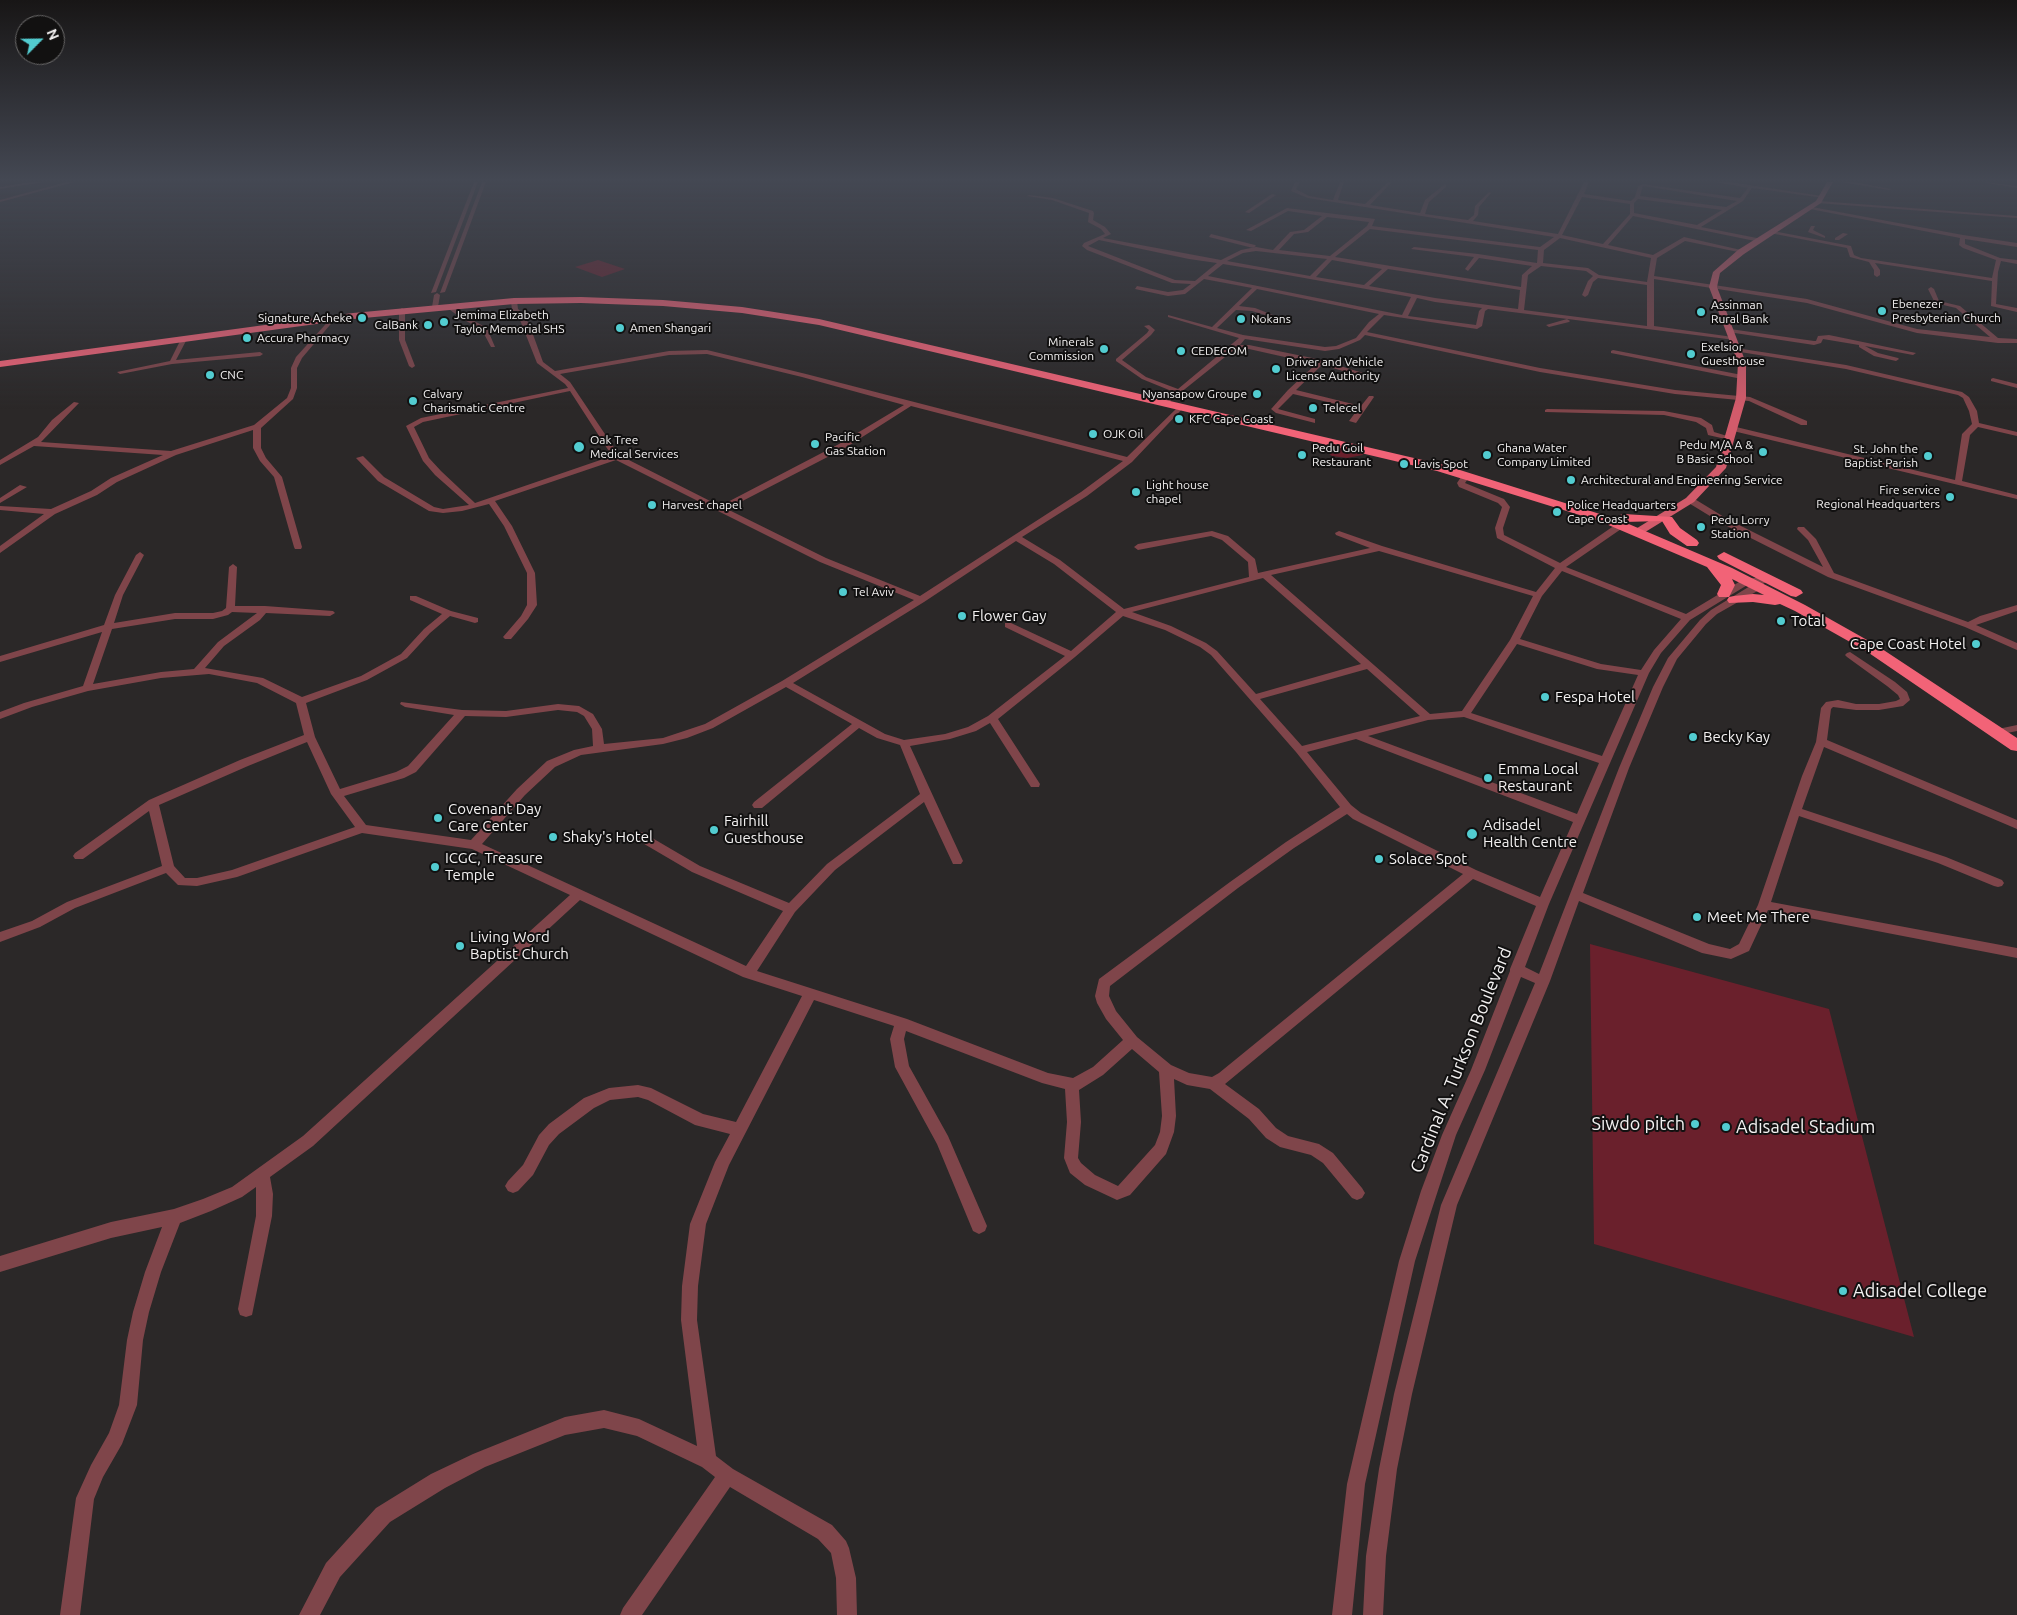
<!DOCTYPE html>
<html>
<head>
<meta charset="utf-8">
<style>
  body { margin:0 }
  #map { position:relative; width:2017px; height:1615px; overflow:hidden; background:#2b2828; font-family:Ubuntu,sans-serif }
  canvas { display:block }
  .north { position:absolute; left:15px; top:15px; width:50px; height:50px; box-sizing:border-box; background:#121111; border:1px solid #6c6b6b; border-radius:50%; rotate:67deg; font-size:14px; font-weight:700; line-height:20px; text-align:center; color:#f3f1f1 }
  .north::after { content:''; display:block; margin:auto; width:18px; height:22px; background:#52ccd0; clip-path:polygon(50% 0,100% 100%,50% 72%,0 100%) }
</style>
</head>
<body>
<div id="map">
<canvas width="2017" height="1615"></canvas>
<div class="north">N</div>
</div>
<script>
const g = document.querySelector('canvas').getContext('2d');
g.lineJoin = 'round';
function fillPath(path, color) {
  g.fillStyle = color;
  g.fill(path, 'evenodd');
}
function poly(rows) {
  const path = new Path2D();
  for (const r of rows) {
    path.moveTo(r[0], r[1]);
    for (let i = 2; i < r.length; i += 2) path.lineTo(r[i], r[i + 1]);
  }
  return path;
}
function strokePath(path, color, width, dash) {
  g.strokeStyle = color;
  g.lineWidth = width;
  g.lineCap = dash ? 'butt' : 'round';
  g.setLineDash(dash || []);
  g.stroke(path);
}
function drawText(font, color, halo, rows, align = 'center') {
  g.font = font + ' Ubuntu,sans-serif';
  g.lineWidth = 4;
  g.setLineDash([]);
  g.textBaseline = 'middle';
  g.strokeStyle = halo;
  g.fillStyle = color;
  for (const [text, x, y, turn = 0] of rows) {
    g.save();
    g.translate(x, y);
    g.rotate((+turn || 0) * Math.PI / 180);
    g.textAlign = isNaN(turn) ? turn : align;
    if (halo) g.strokeText(text, 0, 0);
    g.fillText(text, 0, 0);
    g.restore();
  }
}
fillPath(poly([
  [598,260,625,269,602,277,575,267],
  [1325,444,1362,453,1363,455,1347,458,1332,456,1321,448],
  [1590,944,1829,1009,1914,1337,1594,1244]
]), '#6a202c');
fillPath(poly([
  [30,182,45,182,0,189,0,187,30,182],
  [66,182,75,182,0,202,0,200,66,182],
  [474,182,478,182,436,292,431,293,474,182],
  [482,182,486,182,445,292,440,293,482,182],
  [1295,182,1300,182,1296,189,1309,196,1333,200,1340,182,1344,182,1338,200,1365,204,1388,182,1392,182,1370,205,1420,213,1425,200,1445,184,1447,186,1429,202,1425,214,1468,220,1474,215,1475,206,1489,192,1491,193,1479,207,1478,215,1473,221,1558,234,1584,182,1589,182,1584,194,1631,201,1635,197,1638,186,1643,184,1740,198,1748,188,1715,182,1730,182,1822,196,1824,198,1752,188,1743,201,1701,227,1762,239,1760,242,1633,216,1608,245,1653,255,1684,237,1741,250,1743,253,1685,241,1657,258,1654,276,1807,299,1917,329,1990,337,1956,308,1935,303,1928,289,1931,287,1934,289,1939,301,1960,306,1998,338,2017,339,2017,343,1998,343,1917,333,1807,303,1654,279,1654,326,1733,337,1736,339,1735,340,1488,309,1485,311,1482,326,1477,329,1384,315,1367,332,1540,368,1675,390,1750,397,1807,421,1807,425,1801,425,1749,401,1675,394,1540,372,1365,335,1360,340,1339,349,1325,351,1245,339,1240,345,1249,345,1317,359,1373,376,1374,377,1371,379,1322,365,1296,390,1361,406,1369,396,1373,396,1374,397,1356,423,1349,421,1358,409,1293,394,1278,409,1315,419,1315,423,1276,413,1271,409,1272,408,1288,390,1316,364,1249,349,1235,349,1165,405,1162,403,1174,392,1142,379,1116,361,1116,359,1147,333,1149,330,1144,326,1149,325,1155,330,1151,335,1122,360,1146,377,1178,389,1239,338,1168,317,1168,315,1212,327,1252,288,1204,279,1185,294,1168,296,1135,289,1137,286,1168,292,1183,290,1191,284,1172,283,1087,250,1082,246,1084,243,1105,234,1101,229,1088,222,1089,213,1052,200,1027,196,1029,195,1053,198,1093,211,1094,213,1093,220,1105,227,1111,234,1103,238,1221,260,1241,250,1256,247,1273,250,1290,232,1304,230,1322,216,1288,211,1251,231,1246,230,1287,208,1375,219,1372,226,1540,247,1554,237,1308,198,1291,191,1295,182],
  [1643,186,1737,201,1726,207,1640,196,1643,186],
  [1582,197,1630,204,1630,214,1603,244,1562,235,1582,197],
  [1638,199,1722,210,1697,225,1634,213,1634,203,1638,199],
  [1327,217,1369,222,1367,226,1330,256,1279,250,1294,234,1308,232,1327,217],
  [1370,229,1538,250,1537,263,1478,254,1414,247,1411,249,1474,257,1465,269,1468,271,1479,258,1532,266,1522,275,1521,287,1335,257,1370,229],
  [1560,238,1651,258,1647,282,1599,275,1588,268,1543,263,1544,250,1560,238],
  [1099,240,1189,259,1217,263,1195,281,1175,280,1088,246,1099,240],
  [1256,251,1327,259,1310,276,1227,261,1243,253,1256,251],
  [1332,260,1382,269,1364,285,1316,277,1332,260],
  [1223,264,1265,271,1411,297,1402,315,1208,276,1223,264],
  [1541,266,1586,271,1593,276,1588,281,1582,295,1585,297,1588,295,1593,282,1598,278,1647,285,1647,326,1524,310,1528,275,1541,266],
  [1388,269,1520,290,1518,309,1435,298,1369,286,1388,269],
  [1257,289,1379,314,1369,322,1356,338,1336,346,1325,347,1243,335,1217,328,1236,310,1252,311,1278,319,1278,317,1255,308,1239,306,1257,289],
  [1417,298,1435,302,1482,308,1479,311,1476,325,1408,316,1417,298],
  [1840,182,1855,182,1891,189,1889,190,1840,182],
  [1985,182,2017,186,2017,188,1987,183,1985,182],
  [1272,194,1276,195,1249,213,1245,212,1272,194],
  [1819,201,2017,216,2017,218,1817,203,1819,201],
  [1812,207,1963,235,2017,243,2017,247,1965,239,1965,244,2000,258,2017,260,2017,264,2001,261,1998,272,1996,304,2017,308,2017,312,1991,306,1992,281,1875,263,1880,270,1880,275,1877,277,1874,275,1874,270,1869,262,1850,257,1847,248,1770,233,1773,231,1851,246,1854,255,1861,258,1992,278,1996,260,1963,248,1959,245,1960,238,1810,209,1812,207],
  [1811,226,1815,226,1813,230,1825,236,1825,238,1808,232,1811,226],
  [1843,233,1848,234,1839,240,1835,240,1835,238,1843,233],
  [1211,234,1255,245,1256,246,1253,248,1209,237,1211,234],
  [437,293,440,295,438,307,435,309,432,307,434,295,437,293],
  [514,299,517,301,518,309,524,314,531,329,543,362,555,371,669,351,707,350,806,374,1127,457,1179,406,1183,406,1183,408,1132,462,1087,496,1022,537,1060,560,1124,609,1249,577,1248,562,1222,540,1211,536,1138,550,1134,547,1138,544,1212,531,1228,536,1255,559,1258,573,1370,548,1336,535,1335,533,1339,531,1382,546,1536,592,1555,568,1497,538,1495,528,1502,507,1498,503,1459,487,1457,483,1463,474,1466,474,1470,476,1465,483,1504,499,1510,507,1503,528,1504,535,1560,563,1618,523,1624,523,1624,527,1566,567,1686,614,1744,579,1755,578,1759,575,1763,578,1775,578,1775,582,1764,583,1761,589,1717,614,1706,624,1677,659,1663,687,1629,768,1583,893,1709,944,1730,949,1739,944,1758,905,1802,776,1816,742,1821,708,1826,702,1838,700,1856,704,1879,704,1896,701,1900,699,1898,695,1887,686,1847,657,1845,655,1847,653,1850,652,1895,682,1907,692,1910,700,1903,706,1879,710,1856,710,1833,707,1831,709,1827,740,2017,820,2017,829,1824,747,1802,809,1946,857,2002,880,2004,883,2002,886,1998,887,1994,886,1938,863,1799,816,1771,902,2017,948,2017,958,1768,910,1749,951,1731,959,1702,953,1579,901,1550,981,1457,1205,1412,1394,1397,1469,1386,1556,1383,1615,1363,1615,1366,1556,1379,1469,1394,1394,1441,1205,1535,983,1521,977,1485,1070,1456,1135,1415,1261,1365,1484,1352,1615,1332,1615,1347,1484,1399,1261,1421,1191,1442,1135,1471,1070,1510,971,1510,969,1536,906,1473,879,1225,1084,1259,1109,1276,1128,1288,1136,1319,1144,1333,1153,1362,1188,1365,1193,1362,1198,1357,1200,1352,1198,1323,1163,1311,1155,1280,1147,1266,1138,1249,1119,1210,1089,1187,1085,1174,1079,1176,1116,1174,1132,1166,1154,1130,1195,1117,1200,1085,1185,1070,1173,1064,1158,1067,1122,1065,1089,1042,1083,906,1031,904,1039,909,1066,948,1136,987,1226,985,1231,979,1234,973,1231,937,1144,895,1067,890,1039,894,1026,814,1000,729,1165,706,1224,698,1286,697,1320,716,1456,733,1469,832,1525,846,1541,849,1548,856,1578,857,1615,837,1615,836,1578,831,1553,818,1539,730,1487,642,1615,620,1615,623,1608,715,1477,702,1467,637,1436,604,1428,565,1435,485,1467,445,1488,390,1522,340,1577,320,1615,299,1615,326,1563,376,1508,431,1474,473,1454,565,1417,604,1410,639,1419,697,1446,681,1320,682,1286,690,1224,715,1162,730,1134,695,1125,648,1100,638,1097,610,1100,594,1108,559,1134,549,1145,533,1175,518,1191,513,1193,508,1191,505,1186,508,1181,523,1165,539,1135,549,1124,584,1098,609,1088,638,1085,651,1088,703,1114,736,1122,802,996,743,977,580,900,313,1146,270,1177,273,1194,272,1216,252,1315,246,1317,240,1315,238,1309,256,1216,256,1187,242,1197,211,1211,180,1223,161,1272,149,1312,143,1340,137,1405,122,1444,103,1477,94,1499,80,1615,60,1615,76,1498,91,1465,109,1433,119,1405,127,1340,133,1312,145,1272,162,1227,111,1238,0,1272,0,1256,111,1222,174,1209,203,1199,232,1187,303,1136,570,895,472,849,362,833,237,877,197,886,178,885,166,873,75,908,40,927,0,942,0,932,32,921,67,902,162,866,149,811,83,859,75,859,73,856,75,853,149,800,240,760,304,735,296,703,257,683,209,674,161,678,88,691,32,707,0,719,0,712,24,703,83,686,102,632,0,662,0,656,104,625,115,595,136,555,140,552,144,555,123,595,114,623,175,613,213,613,222,611,226,608,229,567,233,564,237,567,235,606,265,606,333,611,335,613,330,616,266,613,260,620,224,646,205,668,263,678,302,697,361,676,401,654,424,629,442,614,410,600,410,596,416,596,451,611,478,618,478,622,475,623,450,616,430,633,407,658,367,680,306,703,315,737,340,789,396,772,408,766,454,715,405,707,400,704,401,702,462,710,506,711,558,704,579,706,593,714,602,729,604,744,663,738,705,724,782,681,914,600,820,562,616,460,495,501,512,526,535,573,537,605,528,619,511,639,505,639,503,637,521,616,527,605,527,573,504,526,489,504,462,511,443,513,429,511,378,481,356,458,363,456,384,477,434,507,443,509,469,505,435,475,423,461,406,426,421,418,568,388,565,384,537,363,518,315,512,310,511,301,514,299],
  [707,354,802,377,904,405,839,444,720,506,619,455,570,382,560,374,669,355,707,354],
  [570,391,612,456,475,503,441,471,429,458,414,427,423,422,570,391],
  [911,406,1123,461,1081,492,920,596,826,558,727,509,845,448,911,406],
  [1016,541,1054,564,1116,612,1071,651,1011,623,1005,623,1005,627,1065,656,988,716,968,727,945,734,904,740,885,734,793,683,924,602,1016,541],
  [1379,551,1533,596,1510,640,1462,711,1430,714,1271,575,1379,551],
  [1562,571,1681,619,1654,650,1641,670,1601,664,1520,639,1542,596,1562,571],
  [1263,578,1361,664,1256,694,1217,651,1206,643,1171,626,1132,612,1263,578],
  [1755,583,1711,610,1700,620,1668,658,1653,687,1619,768,1539,974,1525,967,1549,904,1649,673,1661,653,1690,620,1749,584,1755,583],
  [232,612,257,613,218,642,194,669,161,672,93,684,112,629,175,619,213,619,228,615,232,612],
  [1123,616,1165,630,1200,647,1211,655,1296,752,1340,807,1286,842,1230,882,1099,979,1095,996,1097,1003,1106,1019,1123,1040,1093,1067,1073,1078,1048,1073,907,1019,757,971,795,912,835,870,924,802,953,864,961,864,963,861,910,746,950,739,976,731,990,723,1031,787,1039,787,1040,784,998,719,1075,657,1123,616],
  [1517,644,1597,669,1638,675,1602,756,1471,713,1517,644],
  [1367,669,1420,716,1302,746,1260,699,1367,669],
  [786,687,852,724,754,802,752,805,754,808,762,808,859,728,877,738,900,745,920,794,827,864,789,903,700,866,642,832,634,832,632,835,634,838,692,872,783,911,746,966,482,844,525,795,555,767,581,755,663,744,687,738,713,728,786,687],
  [558,710,577,712,584,716,592,729,593,746,574,750,547,761,517,789,471,840,366,825,344,796,404,778,416,772,465,716,506,717,558,710],
  [1464,717,1599,763,1577,814,1368,736,1428,720,1464,717],
  [1356,739,1573,822,1540,897,1476,870,1361,813,1351,805,1307,752,1356,739],
  [307,742,331,794,355,827,232,870,197,878,185,878,174,866,159,805,248,766,307,742],
  [1347,814,1353,819,1463,874,1219,1073,1212,1077,1189,1073,1171,1065,1137,1037,1116,1011,1109,996,1110,986,1238,888,1294,848,1347,814],
  [1132,1049,1159,1072,1162,1116,1160,1132,1155,1145,1118,1186,1095,1175,1081,1163,1078,1158,1081,1122,1079,1090,1103,1075,1132,1049],
  [446,305,450,305,465,316,487,328,495,347,491,347,482,330,461,318,446,307,446,305],
  [402,308,405,310,405,340,415,366,412,368,409,366,399,340,399,310,402,308],
  [333,316,335,317,335,319,302,358,297,368,297,388,293,399,261,428,261,448,266,458,282,477,302,547,301,549,295,549,294,547,274,477,260,461,253,448,253,430,176,455,117,482,97,495,55,514,0,553,0,546,44,514,0,510,0,506,51,509,91,491,111,478,163,455,34,446,0,465,0,460,38,437,52,420,74,402,79,403,41,442,171,451,254,425,287,398,291,388,291,368,296,357,333,316],
  [1567,319,1570,321,1569,322,1549,327,1546,325,1567,319],
  [1730,329,1814,341,1816,341,1818,336,1829,335,1916,353,1913,355,1865,346,1878,353,1898,358,1899,359,1896,361,1874,356,1859,347,1859,345,1823,339,1821,343,1814,345,1728,332,1727,331,1730,329],
  [184,337,187,339,176,360,260,352,263,354,260,356,172,364,120,374,117,372,170,361,181,339,184,337],
  [1736,348,1846,365,1962,392,1969,397,1977,411,1979,423,2017,432,2017,436,1978,427,1970,435,1962,481,2017,495,2017,499,1729,430,1728,428,1732,426,1955,480,1962,434,1972,424,1969,411,1963,398,1958,395,1846,369,1734,351,1734,349,1736,348],
  [1613,350,1742,375,1745,377,1742,379,1611,353,1611,351,1613,350],
  [1993,378,2017,384,2017,388,1991,381,1991,379,1993,378],
  [1547,409,1664,411,1701,418,1712,425,1714,432,1734,438,1730,440,1708,435,1706,428,1696,422,1664,415,1545,412,1545,410,1547,409],
  [20,485,27,487,0,503,0,498,20,485],
  [1687,498,1693,498,1729,520,1823,567,1808,540,1797,529,1798,527,1804,527,1816,539,1834,573,1968,622,1980,616,2017,605,2017,611,1976,625,2017,643,2017,650,1965,627,1828,577,1723,524,1687,502,1687,498],
  [2017,725,2017,731,2002,734,1997,731,1998,729,2017,725]
]), '#7f454a');
fillPath(poly([
  [1827,182,1833,182,1821,203,1744,254,1720,273,1717,287,1746,363,1746,398,1726,468,1694,502,1642,534,1634,534,1632,532,1634,530,1686,498,1716,467,1736,398,1738,363,1709,287,1713,272,1738,250,1816,201,1827,182]
]), '#d25b6b');
fillPath(poly([
  [581,297,663,300,742,307,819,319,1444,465,1619,520,1620,515,1624,514,1672,517,1680,528,1697,540,1699,543,1697,546,1687,546,1670,534,1662,521,1624,522,1732,568,1805,605,1876,645,2017,738,2017,751,2011,750,1866,651,1795,611,1780,604,1775,605,1753,602,1729,603,1727,600,1729,597,1734,596,1753,594,1764,595,1732,579,1735,585,1729,597,1719,597,1717,594,1721,585,1707,567,1599,521,1437,471,819,325,742,313,663,306,581,303,514,304,353,319,0,367,0,361,353,313,514,298,581,297],
  [1724,552,1801,590,1803,593,1796,597,1791,596,1719,559,1717,556,1724,552]
]), '#f26377');
const sky = g.createLinearGradient(0, 0, 0, 409);
sky.addColorStop(0, '#181616');
sky.addColorStop(0.44, '#444853');
sky.addColorStop(1, '#44485300');
g.fillStyle = sky;
g.fillRect(0, 0, 2017, 409);
for (const [x, y, r, color] of [
  [1882,311,5,"#52ccd0"],
  [1701,312,5,"#52ccd0"],
  [362,318,5,"#52ccd0"],
  [1241,319,5,"#52ccd0"],
  [444,322,5,"#52ccd0"],
  [428,325,5,"#52ccd0"],
  [620,328,5,"#52ccd0"],
  [247,338,5,"#52ccd0"],
  [1104,349,5,"#52ccd0"],
  [1181,351,5,"#52ccd0"],
  [1691,354,5,"#52ccd0"],
  [1276,369,5,"#52ccd0"],
  [210,375,5,"#52ccd0"],
  [1257,394,5,"#52ccd0"],
  [413,401,5,"#52ccd0"],
  [1313,408,5,"#52ccd0"],
  [1179,419,5,"#52ccd0"],
  [1093,434,5,"#52ccd0"],
  [815,444,5,"#52ccd0"],
  [579,447,6,"#52ccd0"],
  [1763,452,5,"#52ccd0"],
  [1302,455,5,"#52ccd0"],
  [1487,455,5,"#52ccd0"],
  [1928,456,5,"#52ccd0"],
  [1404,464,5,"#52ccd0"],
  [1571,480,5,"#52ccd0"],
  [1136,492,5,"#52ccd0"],
  [1950,497,5,"#52ccd0"],
  [652,505,5,"#52ccd0"],
  [1557,512,5,"#52ccd0"],
  [1701,527,5,"#52ccd0"],
  [843,592,5,"#52ccd0"],
  [962,616,5,"#52ccd0"],
  [1781,621,5,"#52ccd0"],
  [1976,644,5,"#52ccd0"],
  [1545,697,5,"#52ccd0"],
  [1693,737,5,"#52ccd0"],
  [1488,778,5,"#52ccd0"],
  [438,818,5,"#52ccd0"],
  [714,830,5,"#52ccd0"],
  [1472,834,6,"#52ccd0"],
  [553,837,5,"#52ccd0"],
  [1379,859,5,"#52ccd0"],
  [435,867,5,"#52ccd0"],
  [1697,917,5,"#52ccd0"],
  [460,946,5,"#52ccd0"],
  [1695,1124,5,"#52ccd0"],
  [1726,1127,5,"#52ccd0"],
  [1843,1291,5,"#52ccd0"]
]) {
  const dot = new Path2D();
  dot.arc(x, y, r, 0, 2 * Math.PI);
  g.fillStyle = color;
  g.fill(dot);
  strokePath(dot, '#121111', 2);
}
drawText('12px', '#f3f1f1', '#121111', [
  ["Ebenezer",1892,304],
  ["Presbyterian Church",1892,318],
  ["Assinman",1711,305],
  ["Rural Bank",1711,319],
  ["Jemima Elizabeth",454,315],
  ["Taylor Memorial SHS",454,329],
  ["Signature Acheke",352,318,"right"],
  ["Nokans",1251,319],
  ["CalBank",418,325,"right"],
  ["Amen Shangari",630,328],
  ["Accura Pharmacy",257,338],
  ["Minerals",1094,342,"right"],
  ["Commission",1094,356,"right"],
  ["Exelsior",1701,347],
  ["Guesthouse",1701,361],
  ["CEDECOM",1191,351],
  ["Driver and Vehicle",1286,362],
  ["License Authority",1286,376],
  ["CNC",220,375],
  ["Calvary",423,394],
  ["Charismatic Centre",423,408],
  ["Nyansapow Groupe",1247,394,"right"],
  ["Telecel",1323,408],
  ["KFC Cape Coast",1189,419],
  ["OJK Oil",1103,434],
  ["Pacific",825,437],
  ["Gas Station",825,451],
  ["Oak Tree",590,440],
  ["Medical Services",590,454],
  ["Pedu M/A A &",1753,445,"right"],
  ["B Basic School",1753,459,"right"],
  ["Pedu Goil",1312,448],
  ["Restaurant",1312,462],
  ["Ghana Water",1497,448],
  ["Company Limited",1497,462],
  ["St. John the",1918,449,"right"],
  ["Baptist Parish",1918,463,"right"],
  ["Lavis Spot",1414,464],
  ["Architectural and Engineering Service",1581,480],
  ["Light house",1146,485],
  ["chapel",1146,499],
  ["Fire service",1940,490,"right"],
  ["Regional Headquarters",1940,504,"right"],
  ["Harvest chapel",662,505],
  ["Police Headquarters",1567,505],
  ["Cape Coast",1567,519],
  ["Pedu Lorry",1711,520],
  ["Station",1711,534],
  ["Tel Aviv",853,592]
], 'left');
drawText('15px', '#f3f1f1', '#121111', [
  ["Flower Gay",972,616],
  ["Total",1791,621],
  ["Cape Coast Hotel",1966,644,"right"],
  ["Fespa Hotel",1555,697],
  ["Becky Kay",1703,737],
  ["Emma Local",1498,769],
  ["Restaurant",1498,786],
  ["Covenant Day",448,809],
  ["Care Center",448,826],
  ["Fairhill",724,821],
  ["Guesthouse",724,838],
  ["Adisadel",1483,825],
  ["Health Centre",1483,842],
  ["Shaky's Hotel",563,837],
  ["ICGC, Treasure",445,858],
  ["Temple",445,875],
  ["Solace Spot",1389,859],
  ["Meet Me There",1707,917],
  ["Living Word",470,937],
  ["Baptist Church",470,954]
], 'left');
drawText('18px', '#f3f1f1', '#121111', [
  ["Cardinal A. Turkson Boulevard",1461,1060,-68]
]);
drawText('18px', '#f3f1f1', '#121111', [
  ["Siwdo pitch",1685,1124,"right"],
  ["Adisadel Stadium",1736,1127],
  ["Adisadel College",1853,1291]
], 'left');
</script>
</body>
</html>
